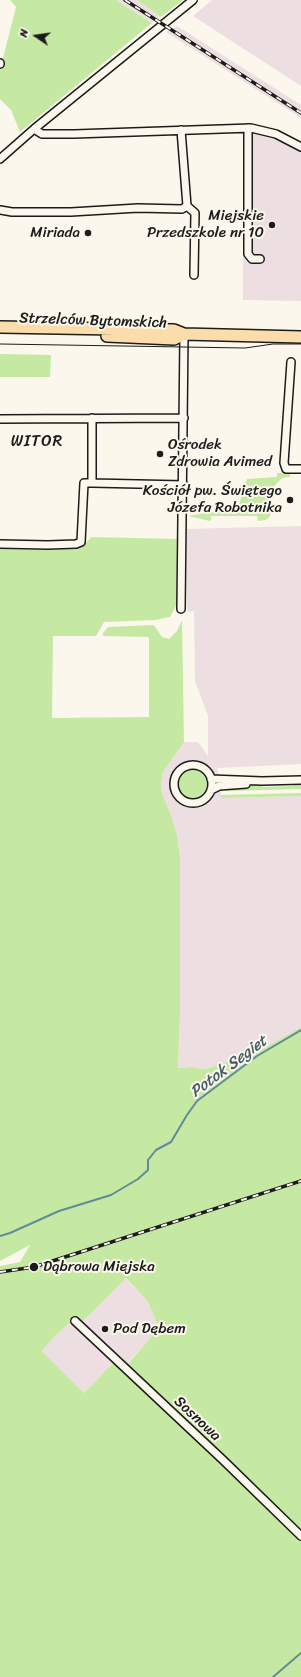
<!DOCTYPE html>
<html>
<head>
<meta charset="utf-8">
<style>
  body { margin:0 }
  #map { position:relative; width:301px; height:1677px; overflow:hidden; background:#fbf7ec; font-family:Sriracha,sans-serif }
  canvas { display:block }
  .north { position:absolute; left:16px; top:16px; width:40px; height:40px; -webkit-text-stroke:3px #fbf7ec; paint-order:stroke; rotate:283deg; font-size:11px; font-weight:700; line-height:16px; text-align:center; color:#1c1c1c }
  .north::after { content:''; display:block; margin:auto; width:14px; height:18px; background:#1c1c1c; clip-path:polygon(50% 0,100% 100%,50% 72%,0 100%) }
</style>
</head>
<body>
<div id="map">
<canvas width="301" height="1677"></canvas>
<div class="north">N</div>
</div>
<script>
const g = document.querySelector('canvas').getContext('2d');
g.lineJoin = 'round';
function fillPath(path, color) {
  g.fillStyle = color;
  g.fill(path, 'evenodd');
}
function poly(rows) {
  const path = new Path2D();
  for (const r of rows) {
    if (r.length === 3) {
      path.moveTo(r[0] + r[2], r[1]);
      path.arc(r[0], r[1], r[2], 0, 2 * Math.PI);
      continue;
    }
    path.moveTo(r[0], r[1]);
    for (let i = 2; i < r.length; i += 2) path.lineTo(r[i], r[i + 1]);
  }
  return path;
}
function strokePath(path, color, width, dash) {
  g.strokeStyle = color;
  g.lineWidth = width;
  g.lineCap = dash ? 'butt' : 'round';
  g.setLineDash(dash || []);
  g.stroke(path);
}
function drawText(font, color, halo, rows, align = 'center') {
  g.font = font + ' Sriracha,sans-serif';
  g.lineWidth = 4;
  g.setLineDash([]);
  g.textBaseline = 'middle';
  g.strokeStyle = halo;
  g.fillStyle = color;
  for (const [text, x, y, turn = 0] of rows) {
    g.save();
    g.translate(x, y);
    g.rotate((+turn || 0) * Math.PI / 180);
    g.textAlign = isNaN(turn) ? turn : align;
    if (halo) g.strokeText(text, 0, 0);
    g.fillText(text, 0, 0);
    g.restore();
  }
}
fillPath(poly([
  [116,0,137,0,161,17,152,23],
  [212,0,301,0,301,86,193,16],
  [177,26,301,105,301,118,166,32],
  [243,131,253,131,277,137,301,150,301,301,243,300],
  [301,526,301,764,217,768,222,798,301,796,301,1027,264,1048,206,1069,192,1067,178,1068,180,1018,180,856,177,835,171,815,162,793,161,784,163,772,184,742,198,742,208,756,208,716,195,681,194,611,187,612,186,529],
  [125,1278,148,1302,160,1328,123,1368,113,1363,84,1393,42,1351,55,1336,74,1319,83,1321]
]), '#eddee2');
fillPath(poly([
  [10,0,116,0,152,23,20,132,11,110,0,99,0,70,16,7],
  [137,0,183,0,161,17],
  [0,354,51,355,50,377,0,377],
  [277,473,290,473,290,477,282,478,273,487,269,498,271,513,269,518,265,520,258,521,257,516,211,516,211,520,210,521,188,516,238,507,247,479,277,477],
  [91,537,179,539,178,602,170,617,155,620,104,622,96,636,53,636,52,718,149,717,149,637,103,636,103,633,108,627,154,625,162,637,169,639,177,631,182,620,184,742,163,772,161,784,162,793,171,815,177,835,180,856,180,1018,178,1068,192,1067,206,1069,264,1048,301,1027,301,1532,126,1366,159,1328,148,1302,126,1278,83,1321,74,1319,55,1336,42,1351,84,1393,113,1363,123,1368,301,1539,301,1677,0,1677,0,1266,20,1262,30,1245,0,1261,0,549,46,550,74,548,85,544],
  [192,783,15],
  [298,783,301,783,301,789,227,791,226,790,226,788,251,785,258,785,264,787,293,786],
  [301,793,301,796,222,798,220,795]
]), '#c5e9a3');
strokePath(poly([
  [0,1236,10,1233,59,1211,111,1195,138,1179,148,1170,148,1160,156,1150,171,1142,187,1115,197,1101,257,1056,301,1030],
  [273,1677,301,1653]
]), '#5f8c99', 2);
const minor = poly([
  [0,63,0,64],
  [248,128,248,254,252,259,260,259],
  [34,129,42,134,74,134,251,128,276,134,301,147],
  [181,130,187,206,195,213,194,275],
  [0,159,34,129,193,0],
  [0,210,12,212,71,212,138,208,182,209,187,206],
  [291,362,284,463,286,469,301,469],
  [92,418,92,483,184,485],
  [0,419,184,418],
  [0,544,48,545,76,544,81,542,84,483,92,483],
  [181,609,184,334],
  [193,784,19],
  [211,779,262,781,301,780],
  [211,790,219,786,246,784],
  [75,1321,223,1460,301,1536]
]);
const highway = poly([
  [0,327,174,330,184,334,301,337],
  [107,336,174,339,184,334]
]);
strokePath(minor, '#1c1c1c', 10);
strokePath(highway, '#1c1c1c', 14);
strokePath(minor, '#fbf7ec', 7);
strokePath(highway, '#fbddab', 11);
strokePath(poly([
  [0,344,245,348,273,344,301,344]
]), '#1c1c1c', 1);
const rail = poly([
  [125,0,301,113],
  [0,1272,34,1267,301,1181]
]);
strokePath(rail, '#1c1c1c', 3.5);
strokePath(rail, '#fbf7ec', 2, [6]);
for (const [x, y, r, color] of [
  [272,225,4,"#1c1c1c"],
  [88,233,4,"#1c1c1c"],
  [160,454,4,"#1c1c1c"],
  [290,500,4,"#1c1c1c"],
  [34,1267,5,"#1c1c1c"],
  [105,1329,4,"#1c1c1c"]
]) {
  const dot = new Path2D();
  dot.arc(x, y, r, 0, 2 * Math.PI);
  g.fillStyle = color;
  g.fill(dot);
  strokePath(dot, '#fbf7ec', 1.5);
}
drawText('15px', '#1c1c1c', '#fbf7ec', [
  ["Miejskie",264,216],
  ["Przedszkole nr 10",264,233],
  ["Miriada",80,233],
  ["Ośrodek",168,445,"left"],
  ["Zdrowia Avimed",168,462,"left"],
  ["Kościół pw. Świętego",282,491],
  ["Józefa Robotnika",282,508],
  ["Dąbrowa Miejska",43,1267,"left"],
  ["Pod Dębem",113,1329,"left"]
], 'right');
drawText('15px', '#1c1c1c', '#fbf7ec', [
  ["Strzelców Bytomskich",93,321,2],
  ["Sosnowa",197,1419,43]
]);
g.letterSpacing = '1px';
drawText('16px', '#1c1c1c', '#fbf7ec', [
  ["WITOR",37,442]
]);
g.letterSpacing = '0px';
drawText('italic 16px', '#435d65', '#fbf7ec', [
  ["Potok Segiet",229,1067,-37]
]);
</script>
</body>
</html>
